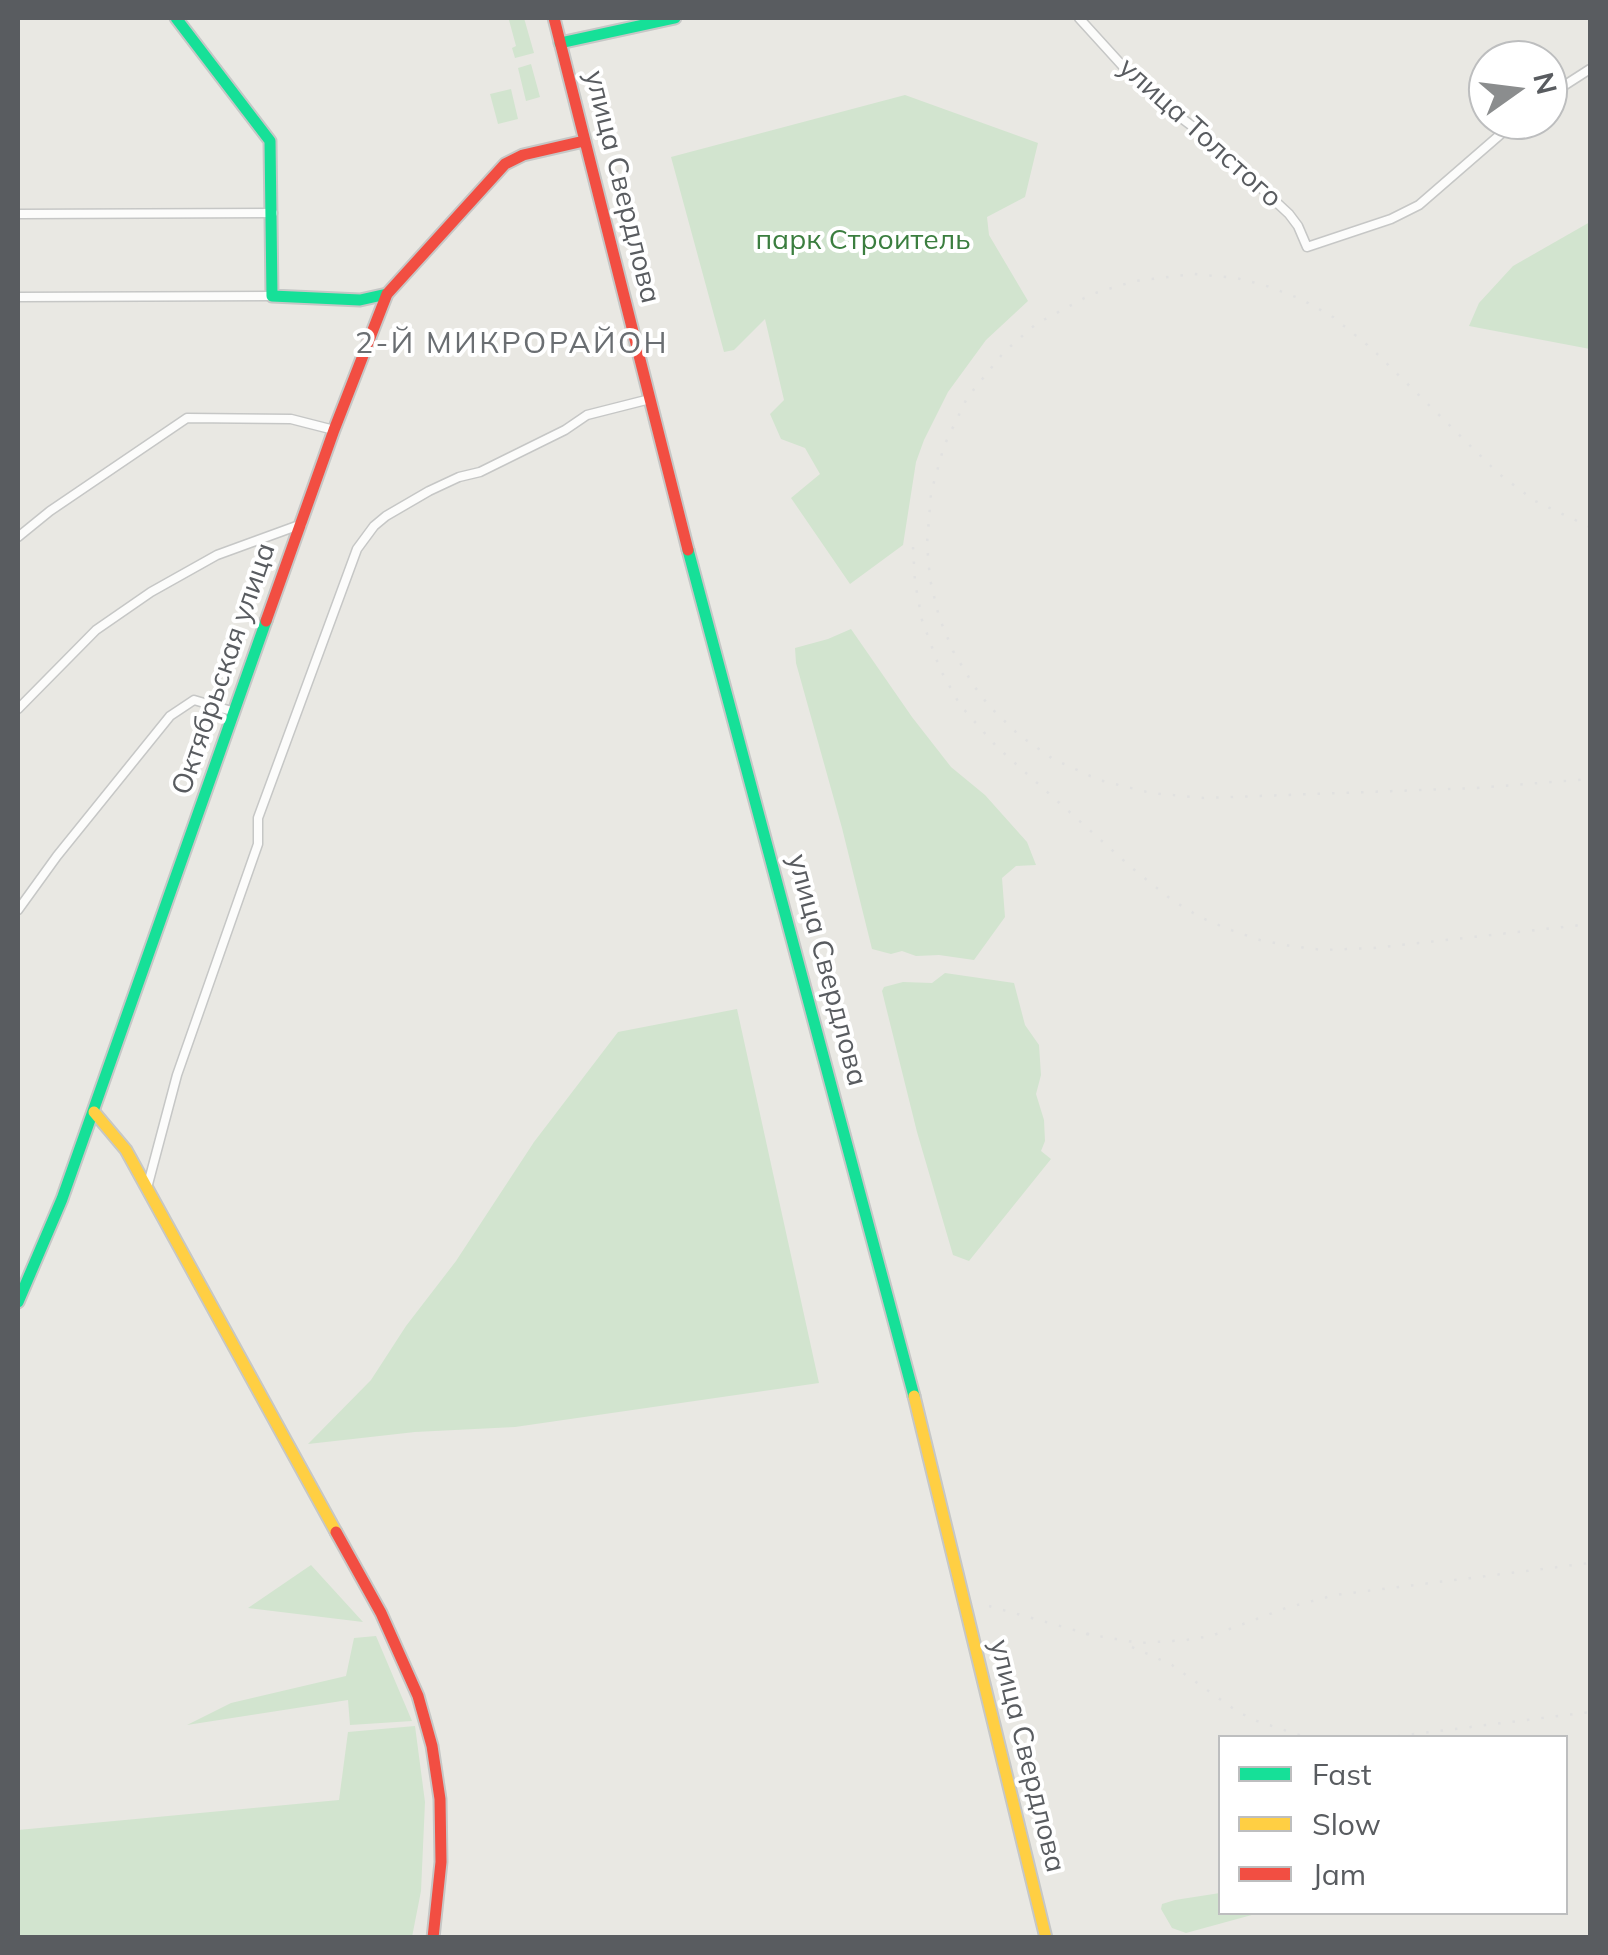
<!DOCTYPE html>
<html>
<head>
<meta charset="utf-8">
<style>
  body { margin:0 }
  #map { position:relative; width:1608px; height:1955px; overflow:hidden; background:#e9e8e3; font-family:Mulish,sans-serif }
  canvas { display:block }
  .frame { position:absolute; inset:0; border:20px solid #595c60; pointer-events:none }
  .legend { position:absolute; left:1218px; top:1735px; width:350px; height:180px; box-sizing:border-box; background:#fff; border:2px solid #bdbebf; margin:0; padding:12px 18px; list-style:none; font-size:30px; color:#595c60 }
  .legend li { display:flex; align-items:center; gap:20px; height:50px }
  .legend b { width:50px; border:2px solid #bdbebf }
  .north { position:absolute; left:1468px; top:40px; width:100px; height:100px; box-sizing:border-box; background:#fff; border:2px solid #bdbebf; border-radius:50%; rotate:76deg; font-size:28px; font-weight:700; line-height:40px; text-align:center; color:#595c60 }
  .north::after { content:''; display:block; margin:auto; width:35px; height:45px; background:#8b8d8e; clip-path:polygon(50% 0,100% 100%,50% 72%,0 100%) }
</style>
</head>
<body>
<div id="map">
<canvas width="1608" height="1955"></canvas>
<div class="frame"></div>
<ul class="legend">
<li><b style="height:12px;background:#16e098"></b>Fast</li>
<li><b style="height:12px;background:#ffcf43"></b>Slow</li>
<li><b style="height:12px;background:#f24e42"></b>Jam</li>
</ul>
<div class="north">N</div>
</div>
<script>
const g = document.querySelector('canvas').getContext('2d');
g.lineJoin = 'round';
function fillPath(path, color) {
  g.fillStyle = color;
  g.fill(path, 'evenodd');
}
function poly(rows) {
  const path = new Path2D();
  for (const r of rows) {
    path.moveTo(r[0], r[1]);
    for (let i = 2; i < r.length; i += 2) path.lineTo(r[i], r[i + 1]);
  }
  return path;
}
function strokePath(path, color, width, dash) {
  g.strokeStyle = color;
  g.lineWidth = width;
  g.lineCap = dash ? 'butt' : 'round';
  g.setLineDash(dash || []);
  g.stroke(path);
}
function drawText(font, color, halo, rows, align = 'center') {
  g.font = font + ' Mulish,sans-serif';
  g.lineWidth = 8;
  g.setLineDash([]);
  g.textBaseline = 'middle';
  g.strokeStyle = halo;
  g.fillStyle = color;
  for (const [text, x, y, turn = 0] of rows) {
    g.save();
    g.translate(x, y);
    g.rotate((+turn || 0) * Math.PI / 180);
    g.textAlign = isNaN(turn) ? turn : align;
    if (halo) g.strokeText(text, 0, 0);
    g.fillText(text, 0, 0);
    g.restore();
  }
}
fillPath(poly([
  [518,18,524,18,534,53,515,58,512,48,516,46,509,20],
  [531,64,540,97,526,101,518,68],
  [511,89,518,119,498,124,490,94],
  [905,95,1038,143,1025,197,987,217,989,235,1028,301,986,340,948,392,924,440,916,462,903,545,850,584,791,498,820,474,805,448,781,439,770,414,784,400,765,319,734,350,724,352,671,157],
  [1590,222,1590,349,1469,326,1479,303,1513,266],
  [851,629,912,717,951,767,985,795,1027,842,1036,865,1016,866,1002,878,1005,917,974,960,939,955,916,956,902,951,891,954,872,949,842,828,796,663,795,648,828,639],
  [945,973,1014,983,1025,1025,1039,1045,1041,1075,1036,1094,1044,1120,1045,1141,1041,1151,1051,1159,969,1261,953,1255,917,1132,882,991,884,987,903,982,932,983],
  [737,1009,819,1383,515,1427,415,1432,308,1444,371,1380,406,1326,456,1261,534,1142,618,1032],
  [311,1565,363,1622,248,1608],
  [376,1636,412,1721,350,1725,348,1700,187,1725,231,1703,346,1676,354,1638],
  [415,1726,425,1802,421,1891,412,1937,18,1937,18,1830,339,1800,348,1732],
  [1220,1893,1220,1912,1259,1913,1186,1933,1172,1928,1161,1909,1162,1904,1175,1900]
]), '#d2e4cf');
const street = poly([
  [1079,18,1129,73,1156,99,1204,135,1289,214,1298,226,1307,247,1391,219,1419,205,1517,120],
  [1548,96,1590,69],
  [18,214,273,213],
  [18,297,272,296],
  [18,537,50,511,187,418,291,419,334,430],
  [18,709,96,630,151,592,217,555,302,524],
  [18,910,57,856,170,716,194,700,235,712],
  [147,1188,177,1075,258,844,258,818,357,549,374,526,386,516,429,491,459,477,480,472,565,430,587,415,650,399]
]);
const fast = poly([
  [176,18,270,141,272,296,360,300,387,294],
  [560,43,675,18],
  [688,550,914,1396],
  [18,1302,62,1199,266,621]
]);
const slow = poly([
  [94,1112,126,1150,336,1532],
  [914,1396,1046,1938]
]);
const jam = poly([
  [554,18,688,550],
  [266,621,334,430,387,294,505,164,523,155,584,141],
  [336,1532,381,1613,418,1696,432,1746,440,1799,441,1862,433,1938]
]);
strokePath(street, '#c6c7c6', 11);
strokePath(fast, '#c6c7c6', 15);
strokePath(slow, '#c6c7c6', 15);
strokePath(jam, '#c6c7c6', 15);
strokePath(street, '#fcfcfb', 8);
strokePath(fast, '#16e098', 11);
strokePath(slow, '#ffcf43', 11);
strokePath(jam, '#f24e42', 11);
strokePath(poly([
  [1590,527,1535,501,1499,474,1371,348,1333,317,1301,299,1264,285,1236,278,1194,274,1135,281,1092,294,1036,324,1004,352,967,398,944,446,931,493,927,544,930,579,939,617,953,651,974,686,990,707,1019,735,1053,759,1099,780,1151,793,1204,798,1476,788,1590,779],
  [913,547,915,582,922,620,940,669,960,705,997,747,1132,868,1172,900,1200,917,1228,929,1260,940,1291,946,1323,950,1374,948,1590,924],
  [989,1606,1099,1637],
  [1086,1634,1140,1643,1186,1640,1211,1636,1286,1608,1335,1595,1590,1563],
  [1132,1647,1172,1665,1238,1712,1257,1721,1308,1738],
  [1383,1738,1590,1712]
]), '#e1e1e0', 2.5, [2.5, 12]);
drawText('28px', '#595c60', '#fff', [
  ["улица Толстого",1200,133,42],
  ["улица Свердлова",622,187,76],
  ["Октябрьская улица",224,669,-71],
  ["улица Свердлова",827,970,75],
  ["улица Свердлова",1027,1756,76]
]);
drawText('28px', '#3b7e3f', '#fff', [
  ["парк Строитель",863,241]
]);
g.letterSpacing = '2.5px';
drawText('30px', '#6a6e72', '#fff', [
  ["2-Й МИКРОРАЙОН",512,344]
]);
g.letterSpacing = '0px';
</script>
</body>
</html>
